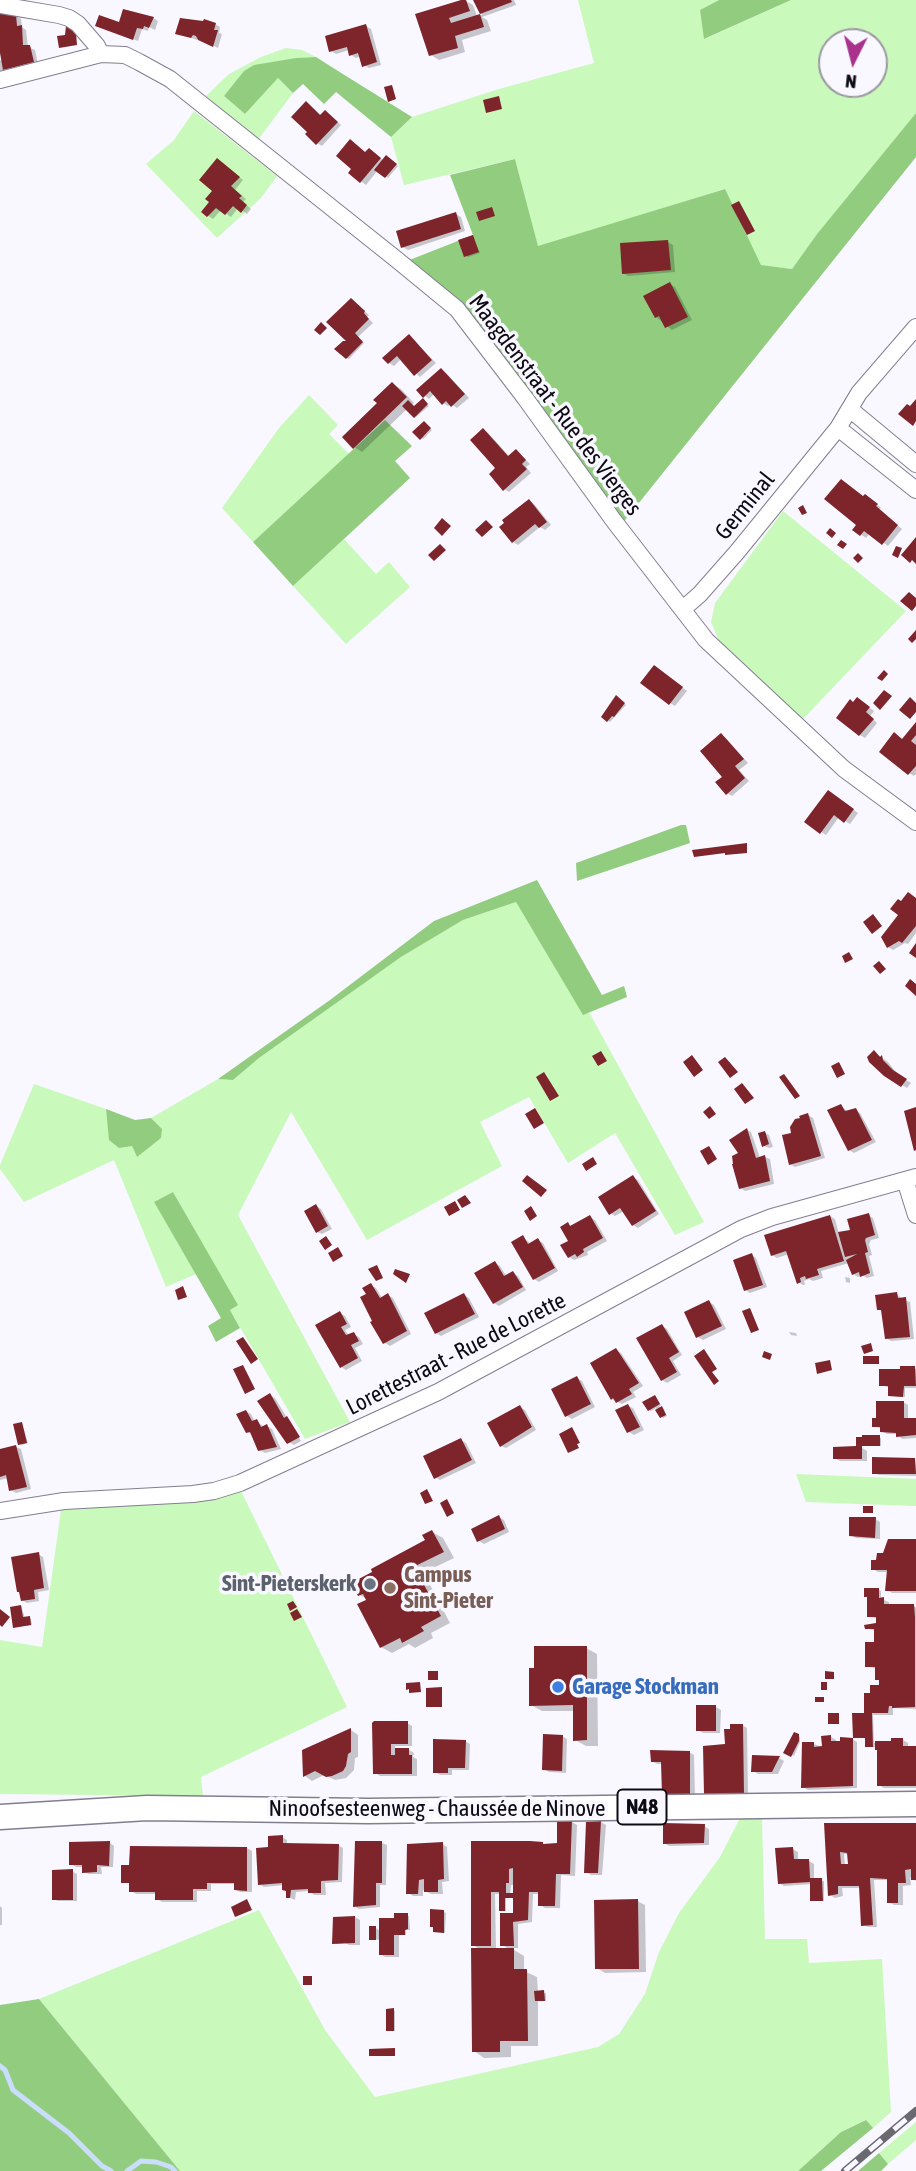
<!DOCTYPE html>
<html>
<head>
<meta charset="utf-8">
<style>
  body { margin:0 }
  #map { position:relative; width:916px; height:2171px; overflow:hidden; background:#f9f7ff; font-family:"Asap Condensed",sans-serif }
  canvas { display:block }
  .north { position:absolute; left:818px; top:28px; width:70px; height:70px; box-sizing:border-box; background:#f9f7ff; border:2px solid #9b99a0; border-radius:50%; rotate:186deg; font-size:19px; font-weight:700; line-height:28px; text-align:center; color:#0d0b11 }
  .north::after { content:''; display:block; margin:auto; width:24px; height:32px; background:#a9338c; clip-path:polygon(50% 0,100% 100%,50% 72%,0 100%) }
</style>
</head>
<body>
<div id="map">
<canvas width="916" height="2171"></canvas>
<div class="north">N</div>
</div>
<script>
const g = document.querySelector('canvas').getContext('2d');
g.lineJoin = 'round';
function fillPath(path, color) {
  g.fillStyle = color;
  g.fill(path, 'evenodd');
}
function poly(rows) {
  const path = new Path2D();
  for (const r of rows) {
    path.moveTo(r[0], r[1]);
    for (let i = 2; i < r.length; i += 2) path.lineTo(r[i], r[i + 1]);
  }
  return path;
}
function strokePath(path, color, width, dash) {
  g.strokeStyle = color;
  g.lineWidth = width;
  g.lineCap = dash ? 'butt' : 'round';
  g.setLineDash(dash || []);
  g.stroke(path);
}
function drawText(font, color, halo, rows, align = 'center') {
  g.font = font + ' "Asap Condensed",sans-serif';
  g.lineWidth = 7;
  g.setLineDash([]);
  g.textBaseline = 'middle';
  g.strokeStyle = halo;
  g.fillStyle = color;
  for (const [text, x, y, turn = 0] of rows) {
    g.save();
    g.translate(x, y);
    g.rotate((+turn || 0) * Math.PI / 180);
    g.textAlign = isNaN(turn) ? turn : align;
    if (halo) g.strokeText(text, 0, 0);
    g.fillText(text, 0, 0);
    g.restore();
  }
}
fillPath(poly([
  [578,0,719,0,700,10,705,39,791,0,916,0,916,113,817,234,792,269,761,265,724,189,538,247,515,159,404,185,391,137,412,117,499,89,594,63],
  [832,42,874,42,874,84,832,84],
  [286,48,302,50,316,57,296,58,224,96,245,114,278,78,293,93,258,140,206,96,229,74,261,57],
  [194,111,277,176,261,198,217,238,146,164,174,140],
  [309,395,338,425,329,434,349,454,253,542,222,508,279,428],
  [783,511,906,611,802,720,719,641,711,622,715,603],
  [344,539,376,574,389,562,410,587,346,644,293,586],
  [516,902,583,1014,589,1012,704,1222,675,1235,615,1133,568,1163,529,1097,480,1122,502,1166,367,1240,291,1112,238,1215,350,1422,305,1439,230,1310,237,1305,173,1192,154,1202,196,1274,166,1287,114,1160,24,1202,0,1169,0,1165,34,1084,106,1109,110,1140,132,1146,137,1157,161,1129,151,1118,218,1079,233,1080,259,1058,401,957,463,920],
  [796,1474,916,1479,916,1506,806,1502],
  [241,1491,347,1707,201,1777,203,1796,0,1794,0,1640,42,1647,61,1510,115,1504,194,1500],
  [762,1817,765,1939,807,1939,809,1963,882,1959,891,2112,873,2128,865,2120,841,2132,798,2171,180,2171,39,1999,259,1910,325,2030,375,2097,598,2047,619,2034,645,1994,659,1952,679,1913,720,1857,740,1818],
  [916,2122,916,2140,888,2164,879,2153]
]), '#caf9bc');
fillPath(poly([
  [719,0,791,0,704,39,700,10],
  [316,57,338,71,412,117,391,137,336,92,324,104,303,84,293,93,278,78,245,114,224,96,244,71,254,65,296,58],
  [916,113,916,157,622,524,579,458,484,334,407,261,473,235,450,175,515,159,538,246,725,189,761,265,792,269,817,234],
  [385,420,412,446,395,461,410,478,293,586,253,542],
  [681,825,686,825,690,843,577,881,576,863],
  [537,880,602,995,624,986,627,997,583,1015,516,902,463,920,401,957,259,1058,233,1080,218,1079,330,1000,434,921],
  [106,1109,135,1120,151,1118,162,1129,161,1138,137,1157,132,1146,119,1148,109,1140],
  [173,1192,238,1305,230,1310,240,1328,216,1342,208,1326,221,1318,154,1202],
  [39,1999,180,2171,0,2171,0,2005],
  [866,2120,873,2128,821,2171,798,2171,841,2132],
  [879,2153,888,2164,881,2171,858,2171]
]), '#92cd7f');
fillPath(poly([
  [475,0,514,0,516,5,482,17,487,20,491,31,462,40,465,52,439,60,431,55,417,16,466,1,473,5,477,16,482,15],
  [0,15,16,16,21,19,22,27,26,30,28,47,35,50,38,64,10,72,4,68,5,74,0,75,0,60,4,62,0,36],
  [153,18,158,21,155,30,149,27,148,31,142,29,138,41,102,28],
  [215,24,220,27,219,33,222,34,218,48,197,38,197,40,177,33],
  [366,26,371,29,381,65,369,68,364,65,361,56,356,58,351,55,349,50,336,54,331,51],
  [311,106,322,116,330,115,341,125,322,146,317,143],
  [374,153,384,161,387,157,398,166,388,178,378,170,366,185,350,173,366,154],
  [223,163,243,180,235,190,246,199,243,202,251,209,247,214,238,208,231,217,221,210,213,219,203,212,212,202],
  [456,214,461,217,465,231,408,250,403,247],
  [473,237,480,253,468,257,466,256],
  [668,242,673,245,675,272,628,276,623,273],
  [670,284,675,287,692,320,672,330,656,317],
  [356,303,369,315,367,317,373,323,358,337,364,343,349,359,347,358],
  [409,336,436,363,420,377,401,359,394,366,389,363],
  [441,370,446,373,469,398,457,408,451,404,448,406,443,403,434,394,429,399,419,390],
  [393,384,401,389,414,403,412,405,415,408,424,400,429,406,416,417,407,409,362,452,354,447,379,404],
  [426,424,432,430,423,439,421,438],
  [484,430,488,433,510,457,517,451,530,464,526,467,531,473,509,492,504,489],
  [864,498,871,499,881,508,879,510,902,529,888,546,870,533,866,538,855,530],
  [529,501,534,504,551,525,545,530,540,527,518,545,513,542,502,528],
  [659,670,687,691,675,706,670,703],
  [617,698,626,705,610,722,603,717],
  [862,702,874,711,870,716,877,723,865,738,860,735,854,704],
  [916,725,916,774,914,776,909,773,903,741],
  [721,735,726,738,748,763,739,770,749,781,732,796,727,793,724,777],
  [833,795,858,813,850,824,839,817,826,835,807,822],
  [916,899,916,933,908,944,905,943,893,950,888,947,901,914,902,903],
  [874,1052,888,1062,898,1075,911,1083,907,1088,902,1085],
  [841,1106,848,1112,855,1110,860,1113,876,1142,854,1153,849,1150],
  [808,1115,813,1118,825,1158,795,1167,790,1164,794,1134],
  [747,1130,751,1132,760,1158,765,1157,770,1159,774,1184,745,1191,740,1188,740,1154],
  [764,1132,769,1135,773,1147,769,1148,764,1146],
  [633,1177,638,1180,659,1214,638,1228,633,1225,624,1211,615,1216,610,1213],
  [316,1206,321,1209,332,1229,322,1234,317,1232],
  [868,1215,873,1218,879,1238,871,1240,869,1244,872,1255,869,1256,874,1276,867,1278,862,1275,858,1277,853,1274,849,1263,821,1271,823,1278,813,1281,809,1279,804,1281,805,1285,803,1285,798,1282,789,1254,777,1258,772,1255,830,1216,835,1219,839,1234,850,1232],
  [590,1217,595,1220,607,1241,587,1252,588,1255,574,1260,569,1257,570,1242,568,1224,573,1227],
  [523,1237,531,1244,538,1240,543,1243,558,1271,539,1282,534,1279],
  [752,1255,756,1258,767,1287,750,1293,745,1290],
  [495,1263,500,1266,507,1277,513,1273,518,1276,526,1290,499,1306,494,1303],
  [845,1277,850,1278,850,1283,846,1282],
  [371,1285,376,1288,382,1298,388,1295,393,1298,411,1334,390,1346,385,1343,369,1294],
  [897,1294,902,1299,910,1302,914,1339,891,1341,886,1338,883,1312,878,1309],
  [464,1295,469,1298,479,1317,441,1336,436,1333],
  [709,1302,714,1305,726,1329,703,1340,698,1337],
  [340,1313,345,1316,351,1327,345,1330,349,1336,353,1334,359,1337,363,1344,355,1348,362,1361,346,1370,341,1367],
  [662,1326,667,1329,682,1355,673,1361,681,1375,667,1383,662,1380],
  [789,1332,796,1333,797,1336,791,1335],
  [616,1350,621,1353,643,1386,633,1392,636,1397,622,1404,612,1399],
  [914,1368,916,1369,916,1388,905,1388,905,1397,892,1396,890,1395,890,1388,881,1385],
  [577,1378,582,1381,595,1407,572,1419,567,1416],
  [270,1395,275,1398,301,1441,294,1445,289,1442],
  [656,1398,661,1405,659,1407,664,1409,667,1416,663,1418,656,1408,651,1411,649,1410],
  [903,1402,908,1405,908,1420,916,1420,916,1438,902,1439,897,1434,887,1434,882,1431,882,1429,874,1426],
  [628,1406,633,1408,644,1430,634,1435,629,1432],
  [520,1407,525,1410,536,1430,506,1448,501,1446],
  [246,1411,251,1414,255,1422,257,1421,264,1427,267,1426,272,1429,281,1449,265,1453,260,1450,253,1435,248,1432],
  [22,1423,28,1443,22,1445,20,1444],
  [863,1437,881,1438,881,1446,859,1446,867,1451,867,1461,840,1461,835,1458,835,1448,857,1448,857,1439,863,1439],
  [461,1440,466,1443,476,1463,440,1480,435,1477],
  [16,1447,21,1449,31,1489,16,1493,11,1490,8,1478,0,1480,0,1451],
  [915,1459,916,1476,879,1475,874,1473],
  [499,1517,504,1520,509,1532,484,1544,479,1541],
  [875,1519,880,1522,880,1539,856,1538,851,1535],
  [432,1532,443,1538,454,1558,419,1575,428,1581,450,1623,431,1633,433,1638,415,1648,409,1644,392,1653,381,1647,368,1600,360,1595,427,1541],
  [916,1541,916,1593,892,1593,887,1590,888,1572,878,1572,873,1569],
  [38,1554,43,1557,49,1590,38,1592,39,1601,27,1603,22,1600],
  [879,1590,881,1591,881,1599,889,1602,889,1605,916,1607,916,1709,893,1708,893,1715,873,1715,874,1743,903,1740,908,1743,908,1748,916,1748,916,1788,884,1788,879,1785,879,1750,877,1747,868,1747,872,1695,881,1687,881,1682,877,1679,877,1669,866,1666,876,1644,876,1631,866,1628,878,1625,878,1619,869,1616],
  [21,1606,25,1618,31,1619,32,1625,15,1627],
  [586,1648,597,1654,598,1746,586,1746,575,1740,575,1711,542,1711,531,1705],
  [716,1707,721,1710,720,1733,703,1733,698,1730],
  [407,1723,412,1726,412,1746,395,1746,395,1750,409,1750,414,1753,413,1757,417,1759,417,1776,380,1776,375,1773,374,1724],
  [742,1725,747,1728,748,1796,711,1797,726,1746],
  [351,1730,358,1735,358,1757,355,1758,354,1770,346,1778,335,1780,324,1775,312,1781,305,1776,304,1752],
  [795,1735,800,1737,800,1742,794,1756,786,1752],
  [562,1736,567,1739,566,1773,549,1772,544,1769],
  [831,1737,836,1740,836,1743,852,1739,857,1742,857,1788,808,1790,803,1787,814,1744,824,1748],
  [465,1741,470,1744,469,1770,452,1770,452,1775,440,1775,435,1772],
  [689,1752,694,1755,695,1797,668,1797,663,1764,657,1764,652,1761],
  [753,1757,779,1758,784,1761,778,1774,758,1774,753,1771],
  [572,1822,577,1825,575,1876,561,1875,560,1908,545,1908,540,1905,540,1894,533,1894,532,1922,518,1924,518,1948,511,1948,524,1956,524,1971,537,1977,538,1993,546,1993,546,2001,538,2001,538,2046,511,2046,511,2057,484,2058,474,2051,481,1950,473,1945,473,1843,559,1845],
  [511,1885,515,1885,513,1894,510,1894],
  [495,1894,501,1894,500,1910,502,1911,506,1911,506,1898,515,1898,515,1915,502,1945,509,1949,496,1949],
  [601,1822,606,1825,602,1875,591,1875,586,1872],
  [826,1825,916,1825,916,1881,910,1877,911,1885,903,1886,903,1905,894,1905,889,1902,889,1880,874,1880,877,1927,868,1927,863,1925,861,1888,842,1888,843,1896,835,1898,830,1895],
  [844,1854,849,1854,850,1865,845,1866],
  [704,1826,709,1829,709,1845,669,1846,664,1843],
  [282,1837,287,1840,287,1845,338,1845,343,1848,342,1882,325,1883,326,1895,314,1895,309,1891,296,1892,295,1900,288,1897,284,1885,264,1887,259,1884],
  [110,1843,114,1846,113,1867,101,1867,102,1874,89,1874,84,1872,84,1867,76,1867,71,1864],
  [382,1843,387,1845,386,1885,380,1885,380,1907,359,1909,354,1906],
  [442,1844,447,1847,449,1881,442,1882,443,1894,431,1894,423,1890,423,1896,413,1896,408,1893],
  [247,1848,252,1851,252,1892,240,1892,235,1889,235,1884,211,1884,211,1891,197,1891,197,1902,162,1902,157,1899,157,1894,136,1894,131,1891,131,1883,123,1882],
  [793,1849,798,1852,798,1861,809,1861,814,1864,814,1880,824,1881,824,1901,812,1900,812,1884,784,1886,779,1883],
  [72,1871,77,1874,77,1901,58,1901,53,1899],
  [637,1901,645,1905,646,1972,605,1973,597,1968],
  [0,1906,2,1908,2,1925,0,1925],
  [444,1912,446,1913,445,1933,436,1932,435,1931],
  [407,1915,409,1916,410,1930,406,1930,406,1935,399,1935,399,1957,385,1957,380,1954,380,1940,371,1939,376,1928,380,1931,396,1920],
  [355,1917,360,1920,360,1945,349,1945,344,1942,336,1944,334,1919],
  [393,2010,395,2011,395,2031,390,2031]
]), '#0003');
strokePath(poly([
  [0,2066,5,2070,13,2090,69,2133,102,2166,111,2171],
  [127,2171,141,2161,156,2162,171,2167,175,2171]
]), '#cbddfd', 5);
fillPath(poly([
  [461,0,466,0,470,11,449,18,451,23,480,14,484,27,455,36,458,48,429,56,415,14],
  [473,0,511,0,512,2,480,14],
  [123,9,154,17,149,28,144,26,143,29,137,28,133,40,95,26,99,15,119,22],
  [0,13,16,14,17,26,22,25,23,45,30,45,34,62,3,70,0,53],
  [180,18,203,21,204,19,216,23,214,30,218,30,213,47,198,40,196,36,193,35,191,38,175,34],
  [366,24,377,62,362,67,358,53,349,56,347,47,329,52,325,36],
  [66,26,76,33,77,45,59,48,57,36,65,35],
  [392,85,396,99,388,102,384,87],
  [499,96,502,109,486,113,483,100],
  [306,101,320,115,325,110,338,122,316,145,305,134,307,132,291,117],
  [350,139,365,152,369,148,381,158,360,183,348,173,351,169,336,156],
  [386,155,397,164,385,178,374,170],
  [217,158,240,177,231,186,242,196,239,198,247,205,241,213,233,206,225,215,216,208,207,217,201,212,209,202,205,199,212,191,199,180],
  [739,201,755,231,747,235,731,205],
  [492,207,495,216,479,221,476,212],
  [456,212,461,229,401,248,396,231],
  [473,235,479,252,464,257,458,240],
  [668,240,671,270,622,274,620,243],
  [670,282,688,317,665,328,659,316,655,318,643,296],
  [351,298,365,311,364,313,369,319,355,333,363,342,346,359,334,349,343,341,346,341,326,322],
  [321,322,327,328,320,335,314,330],
  [409,334,432,360,414,376,397,356,388,364,382,358],
  [441,368,465,394,451,407,446,401,442,405,430,391,423,398,428,404,414,418,402,406,408,400,414,406,423,398,416,390],
  [392,382,407,397,353,449,342,437,377,403,373,400],
  [916,399,916,421,913,426,898,414,907,404,910,406],
  [424,421,431,428,420,440,412,432],
  [483,428,508,456,516,449,526,460,522,464,527,469,503,491,489,474,495,468,470,440],
  [841,479,863,496,865,494,878,504,876,506,898,525,882,545,864,531,860,536,852,530,856,525,824,499],
  [529,499,547,522,539,528,535,524,512,543,499,527,504,523,502,520],
  [803,505,807,513,802,515,798,508],
  [442,518,451,526,442,536,434,528],
  [486,520,493,527,482,537,475,530],
  [830,528,836,533,832,538,826,533],
  [916,537,916,564,912,560,910,563,901,555],
  [841,540,847,544,843,549,837,545],
  [440,544,446,550,434,561,428,555],
  [896,546,902,548,898,558,892,555],
  [858,553,863,558,858,563,853,558],
  [909,592,916,598,916,606,912,611,900,601],
  [916,630,916,639,912,643,908,639],
  [654,665,683,687,669,705,640,683],
  [884,670,888,674,882,681,877,678],
  [884,690,892,696,880,710,873,703],
  [616,695,625,703,614,717,612,716,607,722,601,717],
  [857,697,870,707,866,712,874,719,859,736,836,718,850,699,853,702],
  [910,697,916,703,916,712,910,719,899,710],
  [916,722,916,735,911,741,916,745,916,766,908,775,879,752,894,732,902,739],
  [721,733,744,759,735,766,745,778,726,795,715,782,722,777,700,751],
  [828,790,854,809,844,823,834,815,820,834,804,822],
  [747,843,747,853,725,855,725,853,694,857,692,850],
  [908,892,916,898,916,926,902,943,899,941,887,948,881,937,898,915,890,909,898,899,901,901],
  [873,914,882,926,872,934,863,922],
  [916,943,916,958,909,953],
  [849,952,853,959,845,963,842,956],
  [879,961,886,969,880,974,873,966],
  [910,979,916,984,916,996,905,986],
  [874,1050,880,1057,882,1055,883,1060,893,1070,907,1079,901,1087,884,1076,869,1062,867,1057],
  [601,1051,607,1061,598,1066,592,1056],
  [692,1055,703,1070,694,1077,683,1062],
  [725,1057,738,1072,730,1078,718,1062],
  [839,1062,845,1074,837,1078,831,1066],
  [544,1072,559,1096,550,1101,536,1077],
  [784,1074,800,1096,795,1099,779,1077],
  [742,1083,754,1098,745,1104,734,1089],
  [841,1104,845,1111,856,1108,872,1140,848,1151,827,1110],
  [710,1106,716,1114,709,1119,703,1112],
  [916,1107,916,1150,914,1151,904,1111],
  [535,1108,544,1123,534,1129,525,1114],
  [808,1113,821,1156,789,1165,782,1135,791,1133,790,1127,795,1119,800,1118,799,1116],
  [747,1128,756,1158,765,1155,770,1181,739,1189,732,1164,733,1164,732,1156,738,1153,729,1140],
  [765,1131,769,1144,762,1147,758,1133],
  [709,1146,717,1159,708,1165,700,1151],
  [593,1157,597,1164,586,1171,582,1164],
  [527,1175,547,1190,541,1197,522,1181],
  [633,1175,656,1211,632,1226,620,1208,609,1215,598,1197],
  [465,1195,471,1203,462,1208,457,1200],
  [455,1201,460,1210,449,1216,444,1207],
  [316,1204,328,1226,316,1233,304,1211],
  [531,1206,537,1216,530,1221,524,1211],
  [869,1213,875,1235,866,1238,865,1240,868,1252,865,1253,870,1273,860,1277,859,1272,852,1275,846,1260,857,1254,845,1257,838,1232,850,1230,847,1219],
  [590,1215,603,1238,583,1249,584,1252,577,1257,575,1254,568,1258,560,1245,568,1241,560,1227,568,1222,570,1226],
  [830,1215,844,1261,817,1269,819,1275,806,1279,805,1276,800,1278,801,1282,797,1284,786,1251,771,1256,764,1235],
  [523,1235,528,1244,538,1238,555,1268,533,1280,511,1242],
  [326,1236,332,1245,325,1250,319,1241],
  [338,1247,343,1256,333,1262,328,1253],
  [752,1253,763,1285,744,1291,733,1260],
  [495,1261,504,1276,513,1271,523,1287,493,1304,474,1273],
  [377,1265,383,1278,376,1281,368,1269],
  [395,1269,410,1274,406,1283,393,1274],
  [371,1283,380,1298,388,1293,407,1331,383,1344,370,1322,372,1321,360,1297,366,1294,362,1288],
  [183,1286,187,1297,178,1300,175,1290],
  [897,1292,898,1298,906,1297,910,1337,885,1339,881,1310,877,1310,875,1295],
  [464,1293,475,1314,435,1334,424,1313],
  [709,1300,722,1326,696,1338,684,1312],
  [750,1308,759,1330,751,1333,742,1311],
  [340,1311,347,1324,341,1327,346,1335,354,1332,359,1341,351,1345,358,1358,340,1368,315,1325],
  [662,1324,679,1352,669,1358,677,1372,661,1381,636,1338],
  [243,1337,258,1359,251,1364,236,1341],
  [871,1343,873,1351,864,1354,861,1346],
  [616,1348,639,1383,629,1389,632,1394,616,1403,613,1398,611,1400,590,1363],
  [704,1349,717,1369,712,1372,719,1381,714,1385,694,1356],
  [764,1351,772,1354,770,1360,762,1357],
  [863,1356,879,1356,879,1364,863,1364],
  [830,1360,832,1370,817,1374,815,1363],
  [243,1365,255,1389,245,1394,233,1369],
  [900,1366,915,1366,916,1386,904,1386,903,1397,888,1396,888,1386,879,1386,879,1369,900,1369],
  [577,1376,591,1404,565,1417,551,1389],
  [270,1393,284,1418,287,1416,300,1437,287,1444,257,1401],
  [655,1395,660,1404,648,1411,642,1402],
  [876,1401,904,1401,904,1418,916,1418,916,1435,896,1437,896,1433,880,1432,880,1427,872,1427,872,1418,876,1418],
  [628,1404,640,1427,627,1433,615,1410],
  [520,1405,532,1427,500,1447,487,1423],
  [662,1406,666,1415,660,1418,655,1410],
  [246,1410,252,1421,257,1419,261,1427,267,1424,277,1447,258,1451,250,1432,246,1433,236,1414],
  [22,1422,27,1443,18,1445,13,1424],
  [572,1427,580,1443,577,1444,579,1448,568,1453,559,1434],
  [862,1435,880,1435,880,1446,862,1446,862,1459,833,1459,833,1447,856,1446,856,1437,862,1437],
  [461,1438,472,1460,434,1479,423,1456],
  [16,1445,27,1487,9,1491,6,1475,0,1477,0,1449],
  [872,1457,915,1458,916,1474,872,1474],
  [427,1489,433,1501,425,1504,420,1493],
  [447,1499,454,1513,447,1517,440,1503],
  [863,1506,873,1506,873,1513,863,1513],
  [499,1515,505,1529,477,1542,471,1529],
  [849,1517,876,1517,875,1538,849,1536],
  [432,1530,444,1552,405,1571,408,1577,417,1572,441,1616,421,1627,424,1631,402,1643,400,1638,380,1648,357,1604,366,1600,363,1594,358,1596,351,1583,372,1572,371,1569,425,1540,422,1535],
  [888,1539,916,1539,916,1591,885,1591,887,1570,871,1570,871,1560,876,1560,877,1553,883,1553],
  [39,1552,44,1588,34,1590,35,1599,21,1601,19,1592,17,1592,11,1557],
  [864,1588,879,1588,879,1598,884,1597,884,1604,914,1604,915,1617,915,1707,892,1708,892,1706,889,1706,888,1713,872,1713,873,1747,865,1747,865,1738,853,1738,852,1713,864,1713,864,1693,870,1693,870,1685,879,1685,879,1680,875,1680,875,1667,865,1667,865,1642,874,1642,874,1629,865,1629,864,1625,876,1623,876,1617,867,1617,867,1597,864,1597],
  [293,1601,297,1607,290,1611,287,1604],
  [21,1605,23,1617,30,1616,31,1625,13,1628,10,1607],
  [0,1609,10,1617,2,1627,0,1625],
  [297,1609,302,1617,294,1621,290,1613],
  [534,1646,587,1646,587,1740,573,1741,573,1705,529,1706,529,1668,534,1668],
  [428,1671,438,1671,438,1680,428,1680],
  [825,1671,834,1672,834,1679,825,1679],
  [420,1682,421,1692,409,1693,409,1689,406,1690,406,1683],
  [821,1682,827,1682,827,1690,821,1690],
  [442,1687,442,1707,426,1707,426,1688],
  [815,1697,824,1697,824,1702,815,1702],
  [696,1705,716,1705,716,1731,696,1731],
  [828,1713,839,1713,839,1724,828,1724],
  [374,1721,408,1721,408,1744,391,1744,391,1755,395,1755,395,1748,409,1748,409,1755,412,1755,412,1774,373,1774,372,1723],
  [730,1724,743,1724,744,1794,704,1795,703,1746,725,1744,724,1729,730,1729],
  [351,1728,351,1752,348,1754,346,1766,343,1771,332,1776,326,1777,315,1771,303,1777,302,1750],
  [794,1732,799,1734,799,1741,791,1757,783,1753],
  [543,1734,563,1735,562,1771,542,1770],
  [831,1735,831,1741,840,1741,840,1737,853,1738,853,1786,801,1788,802,1742,814,1742,814,1747,822,1746,821,1736],
  [891,1738,903,1738,903,1746,916,1746,916,1786,877,1786,877,1750,875,1750,875,1741,891,1741],
  [433,1739,466,1740,465,1768,448,1768,448,1773,433,1773],
  [650,1750,690,1751,690,1795,662,1795,661,1762,651,1762],
  [752,1755,780,1756,772,1772,751,1772],
  [572,1820,570,1874,556,1874,555,1906,538,1906,538,1892,529,1892,528,1920,513,1922,514,1946,500,1946,500,1913,513,1913,513,1898,505,1898,505,1911,499,1911,499,1892,491,1892,491,1946,471,1946,471,1841,530,1841,543,1842,543,1844,557,1843,557,1821],
  [513,1868,513,1893,506,1893,506,1883,509,1883,509,1869],
  [601,1821,598,1873,584,1873,586,1822],
  [663,1823,705,1824,704,1843,663,1844],
  [824,1823,916,1823,916,1880,911,1880,911,1869,905,1870,906,1883,898,1883,898,1903,887,1903,887,1879,870,1878,873,1925,861,1926,859,1886,838,1886,838,1894,828,1896],
  [840,1852,847,1853,848,1864,841,1864],
  [283,1835,283,1843,339,1844,338,1880,321,1881,321,1893,308,1893,308,1889,291,1890,290,1898,286,1898,286,1891,282,1890,282,1883,258,1885,256,1848,268,1847,268,1836],
  [110,1841,109,1866,97,1865,97,1872,82,1873,82,1865,69,1865,69,1842],
  [355,1841,382,1841,382,1883,376,1883,376,1905,353,1907],
  [443,1842,444,1879,438,1880,438,1892,424,1892,424,1879,419,1880,418,1894,406,1894,407,1844],
  [130,1846,247,1847,247,1891,234,1890,234,1883,207,1883,207,1889,193,1889,193,1900,155,1900,155,1892,129,1892,129,1883,121,1883,121,1865,129,1865],
  [793,1847,794,1859,809,1859,810,1878,822,1878,823,1901,810,1901,810,1882,778,1884,775,1848],
  [73,1869,73,1900,52,1900,52,1870],
  [247,1899,252,1910,235,1917,231,1907],
  [638,1899,639,1969,595,1969,594,1900],
  [430,1909,444,1910,444,1933,433,1932,433,1927,430,1927],
  [394,1913,408,1913,408,1929,405,1930,405,1935,394,1935,394,1955,379,1955,379,1918,394,1918],
  [355,1916,355,1943,332,1944,333,1917],
  [369,1926,376,1926,376,1940,369,1940],
  [471,1948,514,1948,514,1969,527,1969,528,2041,500,2041,500,2052,472,2052],
  [303,1976,312,1976,312,1985,303,1985],
  [544,1990,545,2001,535,2001,534,1991],
  [394,2008,394,2031,386,2031,386,2009],
  [395,2048,395,2056,369,2056,369,2049]
]), '#7d252b');
const street = poly([
  [0,5,59,15,69,18,78,24,97,46,101,54],
  [0,80,101,54,125,55,139,62,170,79,396,259,457,309,525,398,614,521,706,640,844,769,916,822],
  [851,410,916,464],
  [838,428,916,490],
  [683,609,700,594,737,552,838,428,859,393,916,327],
  [905,1180,916,1215],
  [0,1511,64,1501,193,1494,214,1491,240,1483,438,1392,741,1229,772,1217,916,1177]
]);
const primary = poly([
  [0,1817,147,1808,368,1811,916,1804]
]);
strokePath(street, '#837e8f', 18);
strokePath(primary, '#837e8f', 27);
strokePath(street, '#fff', 16);
strokePath(primary, '#fff', 24);
const rail = poly([
  [845,2171,916,2111]
]);
strokePath(rail, '#6b6970', 8);
strokePath(rail, '#f9f7ff', 5, [16]);
for (const [x, y, r, color] of [
  [370,1584,7,"#6b7280"],
  [390,1588,7,"#8d6e63"],
  [558,1687,7,"#3f7fe0"]
]) {
  const dot = new Path2D();
  dot.arc(x, y, r, 0, 2 * Math.PI);
  g.fillStyle = color;
  g.fill(dot);
  strokePath(dot, '#f9f7ff', 2.5);
}
for (const [x, y, w] of [
  [642,1807,49]
]) {
  const box = new Path2D();
  box.roundRect(x - w / 2, y - 17.5, w, 35, 5);
  g.fillStyle = '#f9f7ff';
  g.fill(box);
  strokePath(box, '#0d0b11', 2);
}
drawText('bold 21px', '#0d0b11', null, [
  ["N48",642,1807]
]);
drawText('23px', '#0d0b11', '#f9f7ff', [
  ["Maagdenstraat - Rue des Vierges",555,405,53],
  ["Germinal",745,506,-51],
  ["Lorettestraat - Rue de Lorette",456,1354,-27],
  ["Ninoofsesteenweg - Chaussée de Ninove",437,1809]
]);
drawText('bold 23px', '#785e54', '#f9f7ff', [
  ["Campus",404,1575],
  ["Sint-Pieter",404,1601]
], 'left');
drawText('bold 23px', '#5b616d', '#f9f7ff', [
  ["Sint-Pieterskerk",356,1584]
], 'right');
drawText('bold 23px', '#366cbe', '#f9f7ff', [
  ["Garage Stockman",572,1687]
], 'left');
</script>
</body>
</html>
